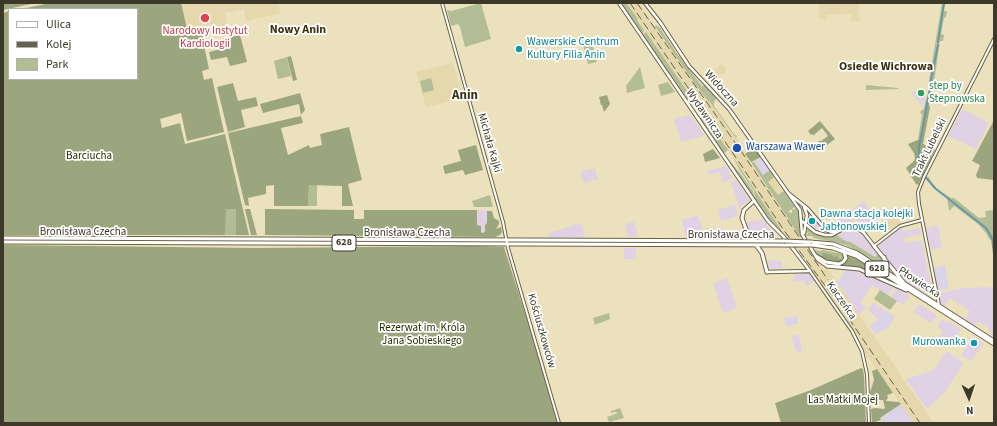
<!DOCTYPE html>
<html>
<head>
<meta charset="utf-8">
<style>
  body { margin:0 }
  #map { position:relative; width:997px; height:426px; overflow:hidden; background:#ece1bd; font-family:"Source Sans 3",sans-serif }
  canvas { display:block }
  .frame { position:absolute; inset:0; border:4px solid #3d392a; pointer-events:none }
  .legend { position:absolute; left:8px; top:8px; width:130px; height:72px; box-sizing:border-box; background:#fff; border:1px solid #b1b0aa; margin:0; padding:5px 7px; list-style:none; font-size:12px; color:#3d392a }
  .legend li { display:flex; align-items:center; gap:8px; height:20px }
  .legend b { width:20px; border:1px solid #b1b0aa }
  .north { position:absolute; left:949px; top:378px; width:40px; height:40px; -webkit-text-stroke:3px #fff; paint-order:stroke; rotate:177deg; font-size:11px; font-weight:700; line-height:16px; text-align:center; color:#3d392a }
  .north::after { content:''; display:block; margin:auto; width:14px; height:18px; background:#3d392a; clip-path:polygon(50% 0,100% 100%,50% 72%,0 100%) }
</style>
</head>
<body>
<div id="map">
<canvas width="997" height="426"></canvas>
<div class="frame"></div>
<ul class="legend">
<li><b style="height:5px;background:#fff"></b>Ulica</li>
<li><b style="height:5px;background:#67624e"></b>Kolej</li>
<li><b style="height:11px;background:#b3bd95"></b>Park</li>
</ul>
<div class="north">N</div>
</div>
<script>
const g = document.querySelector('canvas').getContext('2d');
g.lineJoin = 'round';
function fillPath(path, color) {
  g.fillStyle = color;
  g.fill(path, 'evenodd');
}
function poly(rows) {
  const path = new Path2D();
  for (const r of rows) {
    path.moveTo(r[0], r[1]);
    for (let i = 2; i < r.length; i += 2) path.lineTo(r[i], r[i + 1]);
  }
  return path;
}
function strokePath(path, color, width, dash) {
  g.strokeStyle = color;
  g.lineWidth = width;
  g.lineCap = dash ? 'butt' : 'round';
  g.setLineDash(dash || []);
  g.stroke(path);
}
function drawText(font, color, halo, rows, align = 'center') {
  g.font = font + ' "Source Sans 3",sans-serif';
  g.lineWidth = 3.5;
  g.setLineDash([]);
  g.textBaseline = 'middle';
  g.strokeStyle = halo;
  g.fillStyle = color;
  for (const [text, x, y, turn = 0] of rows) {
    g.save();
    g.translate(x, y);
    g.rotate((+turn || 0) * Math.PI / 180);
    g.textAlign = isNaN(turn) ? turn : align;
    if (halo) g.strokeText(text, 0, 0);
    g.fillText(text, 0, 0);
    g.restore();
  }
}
fillPath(poly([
  [910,91,926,91,923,107],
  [962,109,989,123,976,149,948,136],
  [690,115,704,134,703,136,681,142,674,119],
  [726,166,733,179,722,182,720,172,709,175,707,171],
  [595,168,598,179,584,183,580,172],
  [736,180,750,200,739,208,731,182],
  [863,201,878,220,864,230,850,212],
  [735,205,738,216,721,221,718,210],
  [477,210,487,210,487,237,477,236],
  [845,210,853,221,843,226,836,217],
  [808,214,811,215,821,226,816,230,813,229,807,222],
  [698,215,705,238,686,238,682,220],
  [762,218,774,235,756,235,750,232,746,223,755,220,757,222],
  [634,222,638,237,628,237,625,224],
  [582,223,585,237,549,238,549,233],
  [938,225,942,248,930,250,926,228],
  [902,227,903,231,920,228,921,234,904,238,905,243,922,240,932,290,929,295,913,286,914,282,912,285,903,279,878,247,878,245],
  [714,228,715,230,723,228,726,239,708,239,706,230],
  [849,229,860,231,878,254,875,257,849,241,848,242,842,239,837,235],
  [624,248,636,248,636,259,624,259],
  [769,260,782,261,782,269,769,268,767,261],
  [856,271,894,287,888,295,872,285,860,303,866,307,859,316,843,292],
  [794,273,809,274,814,281,807,286,803,281,794,282],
  [727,278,737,308,723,313,713,283],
  [896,287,910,296,903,305,891,297,895,292,894,291],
  [994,287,994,337,990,334,989,329,980,322,977,322,975,326,970,323,970,322,965,319,970,311,961,305,950,298,945,306,940,303,939,293,963,288],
  [873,302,885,310,878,319,868,310],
  [919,304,937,315,931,323,913,312],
  [942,319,948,323,949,321,961,329,950,346,949,347,938,340,943,331,937,327],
  [799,334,802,352,797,353,792,336],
  [973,337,984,344,971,361,961,355],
  [946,352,948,352,964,363,944,393,927,409,906,379,934,370]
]), '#e1d1e4');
fillPath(poly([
  [761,157,770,170,763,175,754,162],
  [945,265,949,288,938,290,934,268],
  [846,269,856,271,843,292,837,283],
  [885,310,895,317,889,327,876,334,869,326,878,320],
  [797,316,798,324,786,326,784,318],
  [901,404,913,422,883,423,880,419]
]), '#dbd3e8');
fillPath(poly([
  [181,3,278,3,281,13,246,21,244,9,238,10,225,13,227,25,187,33],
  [626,3,639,3,695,84,709,102,710,102,739,141,739,145,765,184,774,177,784,191,774,198,800,237,824,270,828,269,934,423,914,423,861,347,854,331,804,259,787,238,728,150,700,119,703,116,692,98],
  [819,3,859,3,859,13,860,21,851,21,851,14,827,15,827,19,819,19],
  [453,63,463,98,426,107,416,72],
  [721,64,727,70,715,80,710,74],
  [894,215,900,222,899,225,891,230,888,226,885,229,881,224]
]), '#e5d8ac');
fillPath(poly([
  [481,3,491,39,465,47,460,27,458,24,451,26,447,10,451,11],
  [621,3,626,3,638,19,637,20,644,30,643,33,641,34],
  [942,3,945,3,944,11,947,11,946,17,944,18,941,34,944,35,943,41,940,41,934,83,936,86,928,86],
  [656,25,660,28,678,55,681,58,681,59,702,86,705,85,716,97,716,99,714,102,714,106,734,134,737,136,736,138,738,141,740,140,738,141,710,102,709,102,695,84,655,26],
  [646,32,692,98,693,101,690,103,697,113,642,35],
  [591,39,597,62,588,64,582,41],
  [287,57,291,76,278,79,274,61],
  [640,67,645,88,627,93,626,86],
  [431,78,434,90,423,93,420,81],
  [668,82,675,92,661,96,658,85],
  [867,85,898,88,898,89,866,90,866,86],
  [929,88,947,90,931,90,929,99,926,99,920,139,918,139,922,115,920,112,924,108,929,89],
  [697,114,700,118,704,116,728,150,724,153,724,155],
  [725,156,741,174,753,191,754,195,753,196],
  [733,157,752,186,786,237,769,221,753,197,755,196,754,191,739,169],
  [751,162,754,162,763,175,770,170,774,177,768,182,778,195,784,191,795,207,788,212,792,213,792,210,796,208,798,211,802,237,800,237],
  [928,176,932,183,936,188,951,198,954,198,979,218,986,217,985,211,994,210,994,238,990,240,986,233,978,224,954,206,949,211,947,198,932,187,927,178],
  [309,185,317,185,317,206,308,206],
  [490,195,493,207,474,207,472,201],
  [225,209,236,209,236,235,225,235],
  [810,229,814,232,811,232,826,237,834,236,840,232,837,235,842,239,848,242,849,241,875,257,878,254,882,257,883,262,878,263,846,245,834,242,814,238,812,236,806,236,809,232,807,233,805,237,804,233,806,230],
  [3,239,244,240,244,242,3,241],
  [814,250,820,251,822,250,839,253,842,254,845,258,843,261,835,257,823,256,822,257,817,256],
  [880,290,897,301,890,310,874,299],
  [609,313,610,319,595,325,593,318],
  [620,408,624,418,609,422,607,417,618,413,615,412,611,413,611,411]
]), '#b3bd95');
fillPath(poly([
  [3,3,36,3,3,10],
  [50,3,181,3,188,33,208,29,203,35,203,41,209,69,202,71,204,80,212,78,224,132,187,141,181,113,160,119,162,128,180,123,185,144,225,134,249,235,236,235,236,209,226,209,225,235,3,235,3,13,9,11,9,79,137,79,137,9,21,9],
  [240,35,247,62,230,66,227,57,211,60,209,52,225,48,223,39],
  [291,56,297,80,293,81,287,57],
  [233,83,238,101,256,97,258,106,241,110,245,127,228,132,217,87],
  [300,93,305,110,301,115,299,104,263,113,260,104],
  [607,95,610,104,604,112,602,105,601,105,599,97],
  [926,99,929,99,929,106,930,107,923,144,935,150,918,185,916,184,906,168,914,161,915,158,914,153,908,144,920,139],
  [301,116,303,123,281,128,288,155,309,145,310,148,322,145,320,134,349,127,362,180,348,184,353,206,342,206,342,186,309,185,308,206,274,206,274,185,266,186,266,194,248,198,249,206,245,205,228,133],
  [994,120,994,180,977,178,976,175,980,165,972,161],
  [820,121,835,139,822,149,819,144,820,143,818,141,821,141,828,136,822,128,815,134,814,136,813,134,811,135,808,131],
  [476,145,483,170,465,175,463,170,445,174,443,166,461,161,458,150],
  [713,149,720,158,705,162,703,154],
  [751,150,752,151,754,151,754,150,756,150,761,157,751,162,745,154],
  [245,209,250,209,257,235,251,235],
  [265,209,354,210,354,219,364,219,364,210,477,210,477,225,481,226,481,232,482,233,485,232,485,225,487,223,487,211,492,211,494,218,499,221,499,224,496,229,501,227,502,232,500,235,495,237,265,235],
  [3,245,256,248,475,246,504,247,541,364,558,423,3,423],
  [823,253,832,255,834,257,837,256,839,259,841,259,843,261,838,263,827,261,817,256,822,257],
  [846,254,859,260,874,270,872,271,866,268,864,270,828,265,843,265,847,260],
  [861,368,863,369,864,376,866,423,781,423,775,403,811,390],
  [877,369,893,393,887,395,888,397,886,401,899,402,901,404,880,418,881,420,872,423,871,409,875,408,884,409,885,408,883,400,879,400,877,404,871,402,870,392,874,380,872,371]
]), '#9ca67e');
strokePath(poly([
  [992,238,994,237],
  [562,239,572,239],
  [574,239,583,239]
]), '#6898a8', 1);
strokePath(poly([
  [938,42,944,3],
  [930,85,938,45],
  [930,89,919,146,919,167,920,171,936,189,986,228,992,238,994,254]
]), '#6898a8', 2);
const tertiary = poly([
  [442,3,503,222,508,248,559,423],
  [874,246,900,226,922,220],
  [810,271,852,331,862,351,867,374,869,423],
  [939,305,919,204,918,192,924,177,994,39]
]);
const secondary = poly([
  [619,3,768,221,784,237,810,271],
  [645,3,660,22,689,66,729,109,800,210,802,234,805,239],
  [788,193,808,209,825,229,831,232,837,231],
  [802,221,815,232,825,235,832,235,848,226,856,227,864,233,874,246],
  [804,233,807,215,804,207],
  [809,245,818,260,827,266],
  [767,272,810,271]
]);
const primary = poly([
  [754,201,744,210,742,218,748,235,755,241],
  [3,238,784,241],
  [3,242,786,245],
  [810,242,833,244,857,253,994,341],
  [756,245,762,253,767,272],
  [812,245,833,248,856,256,994,344],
  [874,246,904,283],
  [816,256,826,262,839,264,843,262,846,258,843,250],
  [827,266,859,269,906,290],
  [876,266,884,263,884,257]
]);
strokePath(tertiary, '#6c6242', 4);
strokePath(secondary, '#6c6242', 4.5);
strokePath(primary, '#6c6242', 5);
strokePath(tertiary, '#fff', 2);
strokePath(secondary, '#fff', 2.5);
strokePath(primary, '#fff', 3);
strokePath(poly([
  [630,3,741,165,783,229,841,307,920,423],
  [637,3,741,151,828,280]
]), '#67624e', 1, [8, 4]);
const primaryBridge = poly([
  [784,241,810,242],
  [786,245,812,245]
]);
strokePath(primaryBridge, '#6c6242', 5, []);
strokePath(primaryBridge, '#fff', 3);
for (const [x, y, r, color] of [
  [205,18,5,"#e0444e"],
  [519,49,4,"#0f9aa8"],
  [921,93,4,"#2e9e5b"],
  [737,148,5,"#1a4fb4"],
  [812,221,4,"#0f9aa8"],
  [974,343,4,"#0f9aa8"]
]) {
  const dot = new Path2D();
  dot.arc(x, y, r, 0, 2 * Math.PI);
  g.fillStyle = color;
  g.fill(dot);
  strokePath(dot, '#fff', 1.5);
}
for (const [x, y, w] of [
  [344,243,24],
  [877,269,24]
]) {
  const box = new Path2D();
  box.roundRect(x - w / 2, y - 8, w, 16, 3);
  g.fillStyle = '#fff';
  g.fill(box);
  strokePath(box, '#3d392a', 1);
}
drawText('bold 10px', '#3d392a', null, [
  ["628",344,243],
  ["628",877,269]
]);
drawText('11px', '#be3a42', '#fff', [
  ["Narodowy Instytut",205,32],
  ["Kardiologii",205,45]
]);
drawText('11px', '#0d838f', '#fff', [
  ["Wawerskie Centrum",527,43],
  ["Kultury Filia Anin",527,56],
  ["Dawna stacja kolejki",820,215],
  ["Jabłonowskiej",820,228],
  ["Murowanka",966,343,"right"]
], 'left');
drawText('11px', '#27864d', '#fff', [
  ["step by",929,87],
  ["Stepnowska",929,100]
], 'left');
drawText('11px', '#3d392a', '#fff', [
  ["Widoczna",721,89,48],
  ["Wydawnicza",704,114,56],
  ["Michała Kajki",489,143,74],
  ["Trakt Lubelski",930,148,-64],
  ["Bronisława Czecha",83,233],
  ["Bronisława Czecha",407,234],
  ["Bronisława Czecha",731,236],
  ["Płowiecka",919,283,33],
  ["Kaczeńca",841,301,55],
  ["Kościuszkowców",541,331,74]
]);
drawText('11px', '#164399', '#fff', [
  ["Warszawa Wawer",746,148]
], 'left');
drawText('11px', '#283000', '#fff', [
  ["Barciucha",89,157],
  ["Rezerwat im. Króla",422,329],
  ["Jana Sobieskiego",422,342],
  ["Las Matki Mojej",843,401]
]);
drawText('bold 12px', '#3a3112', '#fff', [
  ["Nowy Anin",298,30],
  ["Osiedle Wichrowa",886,67]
]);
drawText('bold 13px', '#3a3112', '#fff', [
  ["Anin",465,96]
]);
</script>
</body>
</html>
